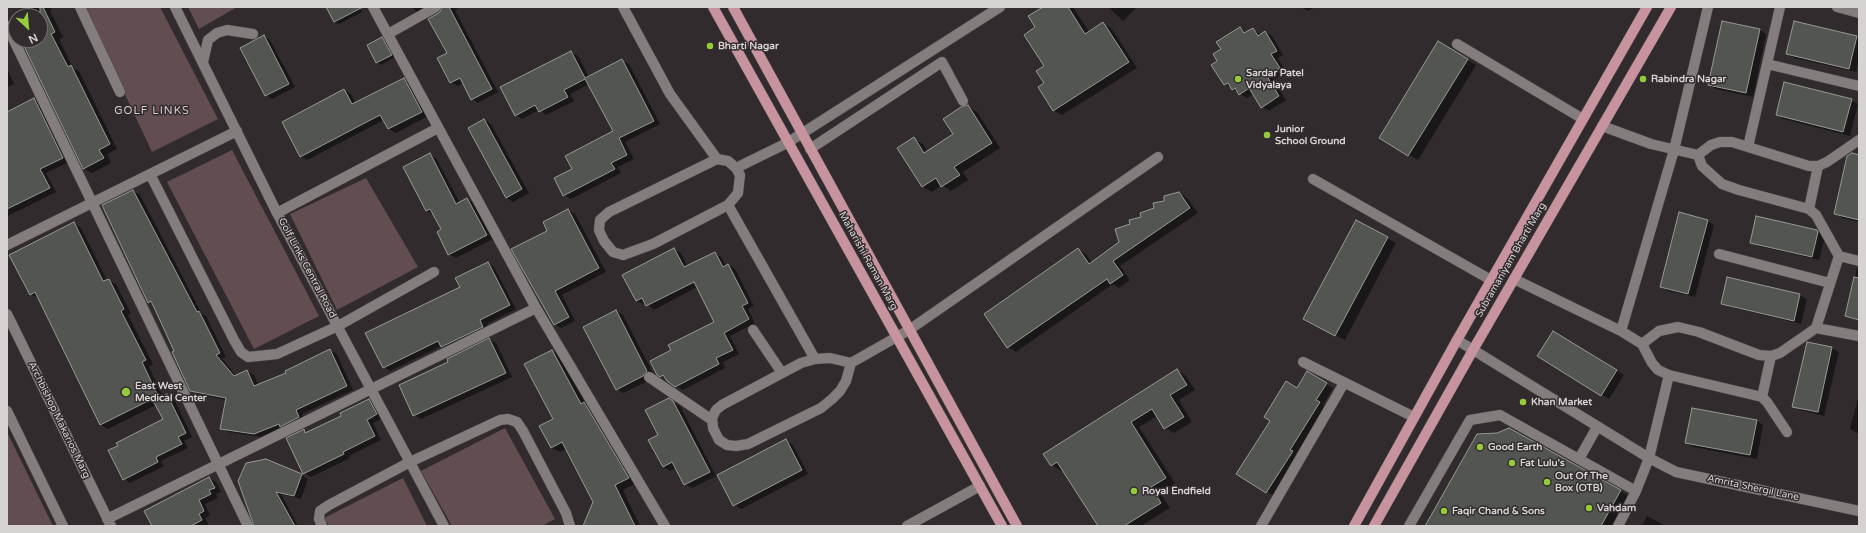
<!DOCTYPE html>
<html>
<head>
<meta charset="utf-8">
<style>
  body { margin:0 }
  #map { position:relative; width:1866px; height:533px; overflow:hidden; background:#322b2d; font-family:"Varela Round",sans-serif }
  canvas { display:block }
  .frame { position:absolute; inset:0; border:8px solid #d7d3d3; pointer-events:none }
  .north { position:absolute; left:8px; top:8px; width:40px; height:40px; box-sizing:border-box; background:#322b2d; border:1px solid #746e6f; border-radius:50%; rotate:154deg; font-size:11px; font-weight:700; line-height:16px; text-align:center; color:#d7d3d3 }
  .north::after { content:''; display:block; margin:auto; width:14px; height:18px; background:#95cc3b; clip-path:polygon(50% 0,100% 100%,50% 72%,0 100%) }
</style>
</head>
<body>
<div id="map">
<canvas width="1866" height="533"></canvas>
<div class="frame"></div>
<div class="north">N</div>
</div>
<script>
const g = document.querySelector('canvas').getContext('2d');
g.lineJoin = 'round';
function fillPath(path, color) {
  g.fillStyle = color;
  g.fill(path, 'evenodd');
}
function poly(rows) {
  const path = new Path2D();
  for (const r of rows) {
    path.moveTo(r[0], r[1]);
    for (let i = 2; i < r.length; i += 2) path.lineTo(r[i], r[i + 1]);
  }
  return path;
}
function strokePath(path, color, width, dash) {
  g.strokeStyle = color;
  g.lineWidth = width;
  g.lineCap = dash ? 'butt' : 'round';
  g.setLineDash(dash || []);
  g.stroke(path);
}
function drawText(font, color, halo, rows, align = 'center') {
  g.font = font + ' "Varela Round",sans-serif';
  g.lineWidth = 3;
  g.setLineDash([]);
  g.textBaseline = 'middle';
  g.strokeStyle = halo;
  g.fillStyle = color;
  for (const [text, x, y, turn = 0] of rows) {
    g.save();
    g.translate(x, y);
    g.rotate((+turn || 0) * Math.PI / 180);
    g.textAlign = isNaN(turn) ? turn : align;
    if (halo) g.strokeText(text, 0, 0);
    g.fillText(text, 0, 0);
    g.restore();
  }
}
fillPath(poly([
  [84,7,160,7,218,119,152,152],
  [188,7,237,7,199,29],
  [232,150,319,316,254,349,167,182],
  [366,178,418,267,337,310,290,214],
  [505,428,555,519,542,526,452,526,421,471],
  [7,432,53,526,7,526],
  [403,478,427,526,329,526,324,518]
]), '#624d51');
fillPath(poly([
  [23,7,50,7,52,10,50,11,63,37,59,39,73,68,79,71,117,149,107,154,111,163,92,173,84,168,22,40,40,40,40,16,28,16],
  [327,7,359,7,362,12,339,24,334,22],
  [413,7,436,7,422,15,415,11],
  [442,7,460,7,455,10,498,92,478,103,472,99,463,83,458,86,451,82],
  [464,77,453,82,453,80],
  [1044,7,1073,7,1089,32,1103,23,1112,29,1137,68,1062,115,1053,110,1045,84,1045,66,1036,28],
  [1108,7,1137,7,1123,21],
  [1301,7,1315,7,1308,11],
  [1795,22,1859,38,1859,61,1856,72,1794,58,1787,54],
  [1240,28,1247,32,1253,29,1261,35,1265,32,1272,36,1283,55,1278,58,1286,72,1273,80,1286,100,1269,111,1262,107,1253,94,1247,98,1225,84,1213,65,1218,61,1222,49],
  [1760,30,1766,34,1753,97,1716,89,1709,85],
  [264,36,270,40,295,87,272,99,266,95],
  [382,38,386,41,395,57,381,65,377,62],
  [1438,43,1476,65,1418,160,1380,137],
  [571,52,578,56,589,77,622,61,629,64,660,124,625,142,634,159,618,167,621,173,571,199,564,195,573,169,614,131,589,84,570,94,574,101,546,115,539,110,522,119,515,115],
  [7,68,14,84,7,87],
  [404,79,411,83,428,116,396,133,389,129,384,120,307,160,300,156,344,90,351,94,356,104],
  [34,99,41,103,69,162,46,173,56,192,8,216,7,113],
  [1851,100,1858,104,1850,136,1783,119,1777,115],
  [967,106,977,112,1000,148,963,172,968,180,951,191,942,185,932,192,923,187,898,149,914,139,923,144,928,152,954,135],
  [484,120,491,124,529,193,513,202,507,198,469,128],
  [430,155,436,158,460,203,467,199,474,203,493,239,456,258,449,254,442,230,434,215,427,211],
  [1859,156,1859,222,1842,218,1836,214],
  [133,191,140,195,202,314,206,316,226,357,222,358,236,376,247,371,254,375,258,385,287,373,330,350,337,354,353,390,302,414,305,421,261,437,228,432,221,428,226,400,198,394,191,390,176,352,153,304,149,302],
  [1179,193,1187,198,1198,213,1120,266,1130,280,1119,288,1113,284,1016,352,1008,347,1078,250,1086,254,1092,263,1120,242,1131,225],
  [568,210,575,214,606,272,562,295,575,321,561,328,554,324,548,231],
  [1708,221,1714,225,1695,297,1668,291,1661,287],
  [1356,222,1396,243,1345,340,1313,324],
  [74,223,81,228,107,280,116,284,131,314,128,315,153,364,149,367,163,397,167,395,174,399,192,437,184,441,188,448,161,461,164,466,130,483,124,479,164,420,156,405,108,429,101,425,39,298,30,294],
  [1817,231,1825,237,1819,260,1758,246,1751,242],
  [674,249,681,253,688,267,715,253,721,257,726,266,728,265,735,269,754,306,748,309,755,323,730,336,739,354,723,362,725,368,683,390,658,374,672,351,716,322,697,287,654,310,646,303,643,304,637,301],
  [488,263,494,267,516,309,487,324,490,331,449,351,441,346,390,371,384,367],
  [1857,268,1859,269,1859,321,1846,316],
  [1800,295,1807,299,1801,324,1729,307,1722,303],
  [616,311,623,315,654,375,650,380,623,393,617,389],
  [1553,332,1624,375,1609,399,1538,356],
  [489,339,496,343,512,377,421,419,414,415,449,362],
  [1807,344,1832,348,1839,352,1824,416,1800,410,1793,406],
  [552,351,560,355,586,404,592,408,636,483,623,490,640,526,584,526,594,502,567,449,560,452,552,448,554,419],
  [1177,370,1186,376,1195,390,1179,400,1192,422,1174,433,1165,428,1157,416,1139,427,1175,483,1160,493,1170,508,1141,526,1099,526,1063,469,1061,471,1052,465,1045,454],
  [1307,373,1333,388,1323,405,1326,407,1296,454,1299,456,1274,496,1238,474,1272,420,1297,389],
  [1859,394,1859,434,1850,429],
  [668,399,680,406,716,476,692,488,685,484,676,468,670,471,664,467,659,436],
  [369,400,376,404,383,418,373,423,381,440,349,456,350,458,311,477,304,473,304,431,308,433,343,417],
  [1757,421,1763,425,1757,459,1693,447,1686,443],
  [1509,429,1629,496,1612,526,1426,526,1498,434],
  [786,441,793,445,808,474,741,509,734,505],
  [301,475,308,479,301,499,281,494,298,526,254,526,239,482],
  [209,478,216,482,221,492,216,494,218,498,205,504,210,515,205,518,209,526,153,526],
  [1647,516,1666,526,1642,526]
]), '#0007');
const building = poly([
  [40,7,43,7,55,32,51,34,68,67,71,65,110,144,99,150,104,158,83,169,21,40,40,40,40,7],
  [326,7,363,7,334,22,326,7],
  [442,7,449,7,492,89,471,100,460,78,450,83,437,58,447,53,428,19,440,12,442,7],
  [1043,7,1068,7,1085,34,1103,22,1129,62,1053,111,1038,87,1044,83,1036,71,1044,66,1024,35,1035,27,1028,16,1043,7],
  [1722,21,1760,29,1746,93,1708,85,1722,21],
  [1794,21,1857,36,1849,69,1786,54,1794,21],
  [1240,27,1244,33,1253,28,1258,36,1265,31,1277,51,1271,54,1280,68,1267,76,1279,96,1261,108,1249,88,1239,95,1235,88,1232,90,1228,83,1224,85,1211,65,1217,61,1213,54,1221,49,1216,42,1240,27],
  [264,35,289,84,265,96,240,48,264,35],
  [382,37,392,55,376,63,367,45,382,37],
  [1438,41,1468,59,1408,156,1379,138,1438,41],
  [571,51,585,78,622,59,654,121,619,138,627,155,611,163,615,169,563,196,554,178,572,169,565,156,613,131,585,79,564,90,568,97,539,112,535,105,515,116,500,87,571,51],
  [404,78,422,112,388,129,380,115,300,157,282,122,344,89,352,104,404,78],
  [1784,82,1852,99,1843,132,1776,115,1784,82],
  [34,98,63,158,40,169,50,188,7,209,7,112,34,98],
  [968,105,992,143,954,167,960,175,941,187,936,178,922,187,897,148,914,137,924,153,953,134,943,119,961,107,968,105],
  [484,119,522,189,506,198,468,128,484,119],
  [430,153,456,204,467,198,487,235,448,255,437,232,441,229,430,209,426,211,403,167,430,153],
  [1852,153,1859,155,1859,220,1834,214,1847,156,1852,153],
  [133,190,197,312,199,311,220,353,216,355,234,376,247,370,254,386,286,373,285,371,330,349,347,386,296,410,299,417,280,427,279,424,254,434,220,429,226,398,190,391,172,352,174,351,164,329,151,301,148,303,102,205,133,190],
  [1179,192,1190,208,1113,261,1123,275,1110,284,1107,279,1007,348,984,314,1078,248,1089,264,1119,242,1115,229,1130,224,1129,220,1141,217,1140,213,1154,208,1153,203,1164,201,1164,196,1179,192],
  [568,209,599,268,555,291,569,317,554,325,511,249,547,231,543,222,568,209],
  [1679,212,1708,220,1688,294,1660,287,1679,212],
  [1756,216,1817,230,1818,232,1812,257,1750,243,1756,216],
  [1356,220,1388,237,1335,336,1303,319,1356,220],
  [74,222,103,281,109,279,124,309,121,311,146,360,142,362,158,396,100,425,35,292,30,295,9,255,74,222],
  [674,248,684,267,715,252,723,267,728,264,748,303,742,306,749,319,724,333,733,350,716,358,719,364,675,387,667,381,663,375,660,377,657,375,650,361,671,350,668,345,714,322,694,282,646,306,642,298,636,301,622,275,674,248],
  [488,262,510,305,480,320,483,327,441,347,438,341,383,368,365,333,460,287,455,278,488,262],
  [1727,277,1800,294,1794,321,1721,304,1727,277],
  [1854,277,1859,278,1859,320,1845,316,1854,277],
  [616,310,647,371,643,376,616,390,583,327,616,310],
  [1553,331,1617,370,1601,396,1537,356,1553,331],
  [489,338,506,373,413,416,399,385,448,362,447,359,489,338],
  [1807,342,1832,347,1818,412,1792,407,1807,342],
  [552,350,581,404,584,402,629,478,615,485,635,526,583,526,593,502,562,442,551,448,539,426,553,419,524,364,552,350],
  [1177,369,1187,385,1170,395,1184,417,1164,429,1152,409,1131,422,1166,478,1151,487,1161,503,1124,526,1098,526,1057,462,1051,466,1043,454,1177,369],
  [1307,371,1327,383,1316,400,1320,402,1290,450,1293,451,1266,493,1236,474,1270,421,1264,417,1286,381,1297,388,1307,371],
  [167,394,186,433,178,437,182,444,156,457,158,462,123,480,108,450,118,446,116,443,163,419,153,401,167,394],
  [669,398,673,401,710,472,684,485,672,462,663,467,648,440,658,435,645,410,669,398],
  [369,399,377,414,367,420,375,436,343,452,344,454,303,474,286,438,304,429,305,433,341,416,340,413,369,399],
  [1692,408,1757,420,1750,455,1685,443,1692,408],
  [1509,428,1621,490,1601,526,1425,526,1477,434,1497,433,1509,428],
  [786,439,802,470,733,506,717,475,786,439],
  [266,459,302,474,294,496,276,492,295,526,254,526,238,481,246,463,266,459],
  [209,477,215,488,209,490,211,494,199,500,204,511,199,514,202,520,191,526,152,526,144,511,209,477]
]);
fillPath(building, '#535650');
strokePath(building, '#979a94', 1);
const minor = poly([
  [80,7,120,92],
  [175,7,277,213,444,526],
  [373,7,536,308,665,526],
  [623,7,670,94,717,159],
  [1837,7,1859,13],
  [7,26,248,526],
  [388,34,436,7],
  [1457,44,1583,119],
  [203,62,208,40,217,33,227,30,253,34],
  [1767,64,1859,86],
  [1602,126,1651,144,1698,155],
  [1748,147,1780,7],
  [810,149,942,62,963,101],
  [1698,155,1702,166,1722,184,1739,190,1809,209,1816,215,1839,256,1859,261],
  [1698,155,1711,145,1720,142,1732,142,1809,166,1818,166,1827,162,1859,140],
  [717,159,728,161,736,168,740,175,738,193,728,205,653,244,623,255,613,252,604,241,599,230,600,220,609,212,717,159],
  [736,168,787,143,1000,7],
  [150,174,234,340,241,352,248,357,277,354,338,326,434,272],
  [1313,179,1491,280],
  [728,205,815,359],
  [1809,209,1818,166],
  [277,213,438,128],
  [7,245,237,131],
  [1719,254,1830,283],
  [1839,256,1816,328,1859,336],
  [1514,279,1621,331,1642,344,1652,363,1658,370,1669,375,1762,397,1767,402,1787,432],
  [7,314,111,526],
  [753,330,782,373],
  [1621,331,1674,150,1708,7],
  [1457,340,1649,458,1676,472,1859,511],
  [1642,344,1659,331,1678,327,1699,332,1759,355,1771,356,1780,353,1816,328],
  [1303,362,1414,417],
  [851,363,846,381,840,391,832,399,821,408,748,444,736,446,727,445,719,440,713,428,712,418,716,410,722,405,801,363,815,359,830,358,851,363,909,330,1158,157],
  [649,377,712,420],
  [1762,397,1771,356],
  [7,411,63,526],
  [1579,459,1597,427],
  [107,519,536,308],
  [322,526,319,519,320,511,329,505,410,462,500,420,508,419,517,422,523,431,566,513,570,526],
  [907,526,980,486],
  [1261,526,1344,383],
  [1409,526,1470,420,1500,415,1636,491],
  [1618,526,1636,491,1649,458,1669,375]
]);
const major = poly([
  [713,7,1002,526],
  [733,7,1017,526],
  [1354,526,1457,340,1647,7],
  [1374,526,1473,350,1671,7]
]);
strokePath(minor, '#4e494a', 11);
strokePath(major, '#4e494a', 11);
strokePath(minor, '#847d7e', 10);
strokePath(major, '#c6939e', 10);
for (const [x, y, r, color] of [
  [710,46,4,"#95cc3b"],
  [1238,79,4,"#95cc3b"],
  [1643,79,4,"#95cc3b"],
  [1267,135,4,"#95cc3b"],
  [126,392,5,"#95cc3b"],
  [1523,402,4,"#95cc3b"],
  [1480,447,4,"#95cc3b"],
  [1512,463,4,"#95cc3b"],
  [1547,482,4,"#95cc3b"],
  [1134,491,4,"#95cc3b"],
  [1589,508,4,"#95cc3b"],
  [1444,511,4,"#95cc3b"]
]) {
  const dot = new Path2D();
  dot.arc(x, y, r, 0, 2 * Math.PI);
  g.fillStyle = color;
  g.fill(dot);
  strokePath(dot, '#322b2d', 1.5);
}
drawText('bold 10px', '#d7d3d3', '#322b2d', [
  ["Bharti Nagar",718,46],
  ["Sardar Patel",1246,73],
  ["Vidyalaya",1246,85],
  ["Rabindra Nagar",1651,79],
  ["Junior",1275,129],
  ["School Ground",1275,141],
  ["East West",135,386],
  ["Medical Center",135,398],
  ["Khan Market",1531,402],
  ["Good Earth",1488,447],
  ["Fat Lulu's",1520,463],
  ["Out Of The",1555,476],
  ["Box (OTB)",1555,488],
  ["Royal Endfield",1142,491],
  ["Vahdam",1597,508],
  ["Faqir Chand & Sons",1452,511]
], 'left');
drawText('10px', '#d7d3d3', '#322b2d', [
  ["Subramaniyam Bharti Marg",1511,260,-60],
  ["Maharishi Raman Marg",868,261,61],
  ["Golf Links Central Road",307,268,62],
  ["Archbishop Makarios Marg",59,420,64],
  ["Amrita Shergil Lane",1753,488,12]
]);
g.letterSpacing = '1px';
drawText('11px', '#d5cdcf', '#322b2d', [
  ["GOLF LINKS",152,111]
]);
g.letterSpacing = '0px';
</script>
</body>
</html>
